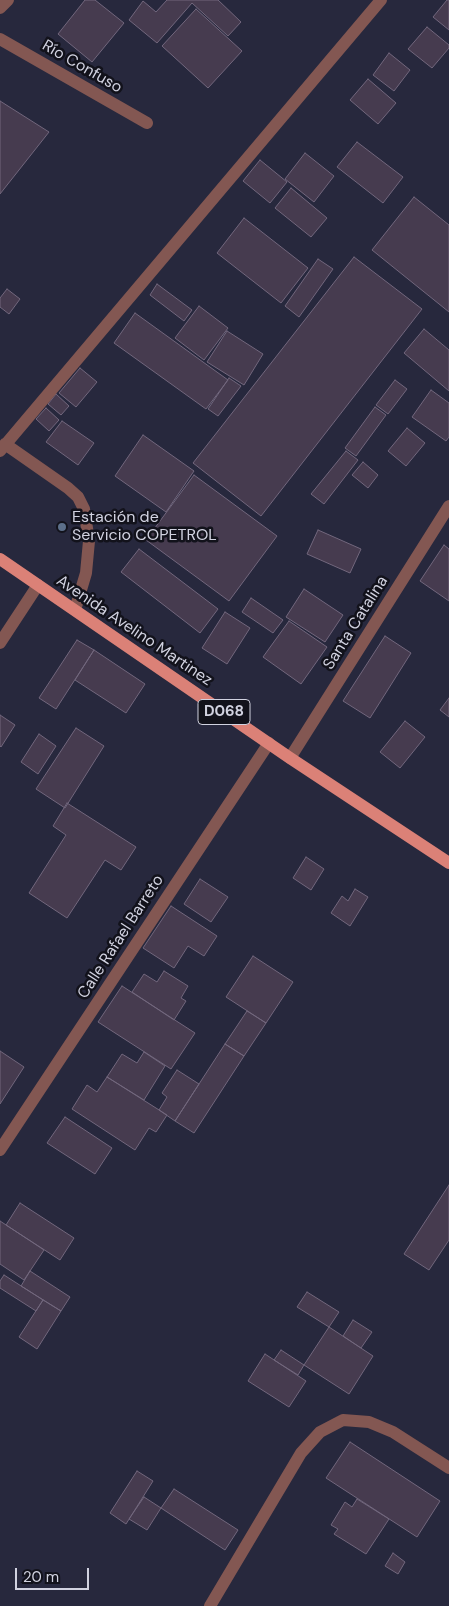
<!DOCTYPE html>
<html>
<head>
<meta charset="utf-8">
<style>
  body { margin:0 }
  #map { position:relative; width:449px; height:1606px; overflow:hidden; background:#27283d; font-family:"DM Sans",sans-serif }
  canvas { display:block }
  .scale { position:absolute; left:15px; top:1568px; width:74px; height:22px; box-sizing:border-box; border:2px solid #d1d2e0; border-top:0; padding-left:6px; font-size:15px; line-height:18px; white-space:nowrap; color:#d1d2e0; -webkit-text-stroke:4px #12121b; paint-order:stroke }
</style>
</head>
<body>
<div id="map">
<canvas width="449" height="1606"></canvas>
<div class="scale">20 m</div>
</div>
<script>
const g = document.querySelector('canvas').getContext('2d');
g.lineJoin = 'round';
function fillPath(path, color) {
  g.fillStyle = color;
  g.fill(path, 'evenodd');
}
function poly(rows) {
  const path = new Path2D();
  for (const r of rows) {
    path.moveTo(r[0], r[1]);
    for (let i = 2; i < r.length; i += 2) path.lineTo(r[i], r[i + 1]);
  }
  return path;
}
function strokePath(path, color, width, dash) {
  g.strokeStyle = color;
  g.lineWidth = width;
  g.lineCap = dash ? 'butt' : 'round';
  g.setLineDash(dash || []);
  g.stroke(path);
}
function drawText(font, color, halo, rows, align = 'center') {
  g.font = font + ' "DM Sans",sans-serif';
  g.lineWidth = 5;
  g.setLineDash([]);
  g.textBaseline = 'middle';
  g.strokeStyle = halo;
  g.fillStyle = color;
  for (const [text, x, y, turn = 0] of rows) {
    g.save();
    g.translate(x, y);
    g.rotate((+turn || 0) * Math.PI / 180);
    g.textAlign = isNaN(turn) ? turn : align;
    if (halo) g.strokeText(text, 0, 0);
    g.fillText(text, 0, 0);
    g.restore();
  }
}
const building = poly([
  [85,0,95,0,124,23,92,62,58,34,85,0],
  [167,0,218,0,241,22,228,36,192,3,157,43,129,20,143,1,156,12,167,0],
  [447,0,449,0,449,30,433,17,447,0],
  [196,9,242,51,208,88,162,46,196,9],
  [427,27,449,45,449,48,432,68,408,49,427,27],
  [389,53,410,70,394,91,373,75,389,53],
  [368,79,396,103,378,124,350,100,368,79],
  [0,101,49,132,0,194,0,101],
  [357,142,403,177,383,203,337,167,357,142],
  [305,153,334,176,314,202,285,179,305,153],
  [260,160,287,182,270,203,243,181,260,160],
  [291,188,327,218,311,237,275,208,291,188],
  [414,197,449,225,449,312,372,250,414,197],
  [244,218,308,268,281,303,217,253,244,218],
  [354,257,422,309,261,516,193,463,354,257],
  [318,259,333,269,299,317,285,306,318,259],
  [157,284,192,310,184,321,150,295,157,284],
  [7,289,20,299,9,314,0,307,0,298,7,289],
  [199,306,228,328,204,360,175,338,199,306],
  [135,313,228,380,206,409,114,343,135,313],
  [424,329,449,350,449,391,404,353,424,329],
  [227,331,263,354,244,385,207,362,227,331],
  [80,368,97,382,76,407,59,393,80,368],
  [229,378,241,386,218,416,208,409,229,378],
  [395,380,407,389,388,414,376,405,395,380],
  [431,390,449,403,449,437,446,441,412,417,431,390],
  [56,394,69,406,61,415,48,404,56,394],
  [375,407,386,415,356,456,345,448,375,407],
  [46,408,59,420,49,431,36,419,46,408],
  [62,421,94,443,78,465,46,442,62,421],
  [407,428,425,443,406,466,388,451,407,428],
  [143,435,194,471,166,512,115,476,143,435],
  [346,451,358,460,324,504,311,494,346,451],
  [363,462,378,475,368,488,352,475,363,462],
  [194,475,277,536,229,601,146,540,194,475],
  [318,530,361,549,350,573,307,554,318,530],
  [444,545,449,549,449,601,420,581,444,545],
  [139,549,218,609,200,633,121,572,139,549],
  [304,589,343,615,325,642,286,617,304,589],
  [251,598,283,620,273,633,242,612,251,598],
  [225,612,250,628,227,664,202,648,225,612],
  [289,621,327,647,301,684,263,657,289,621],
  [385,636,411,653,370,718,343,701,385,636],
  [77,640,94,650,56,709,39,698,77,640],
  [94,650,145,684,126,713,75,680,94,650],
  [449,698,449,717,440,710,449,698],
  [0,715,15,725,1,747,0,746,0,715],
  [405,721,425,737,400,768,380,752,405,721],
  [76,728,104,746,65,808,36,789,76,728],
  [39,734,56,746,38,774,21,762,39,734],
  [67,803,136,847,121,870,105,860,67,918,29,893,66,835,53,826,67,803],
  [306,857,324,869,311,890,293,878,306,857],
  [200,879,228,897,211,922,184,904,200,879],
  [355,889,368,897,350,926,331,913,342,896,348,901,355,889],
  [171,906,217,936,204,956,188,946,174,968,143,948,171,906],
  [253,956,293,982,266,1023,226,997,253,956],
  [164,971,188,986,181,998,186,1001,174,1020,132,992,144,974,157,982,164,971],
  [122,986,195,1033,171,1069,98,1022,122,986],
  [247,1011,266,1023,244,1056,225,1044,247,1011],
  [225,1044,244,1056,194,1133,175,1121,225,1044],
  [0,1051,24,1067,0,1104,0,1051],
  [144,1052,165,1066,144,1100,107,1077,122,1054,137,1063,144,1052],
  [177,1070,199,1084,175,1121,159,1110,167,1097,162,1093,177,1070],
  [107,1077,167,1115,156,1132,149,1128,135,1150,72,1109,87,1085,97,1092,107,1077],
  [65,1117,112,1148,95,1174,47,1143,65,1117],
  [449,1185,449,1240,429,1270,404,1254,449,1185],
  [20,1203,74,1238,60,1260,6,1225,20,1203],
  [0,1221,44,1250,24,1280,0,1264,0,1221],
  [30,1271,70,1297,61,1311,21,1286,30,1271],
  [4,1275,43,1300,36,1311,0,1288,0,1281,4,1275],
  [307,1292,339,1312,329,1327,297,1307,307,1292],
  [43,1300,61,1311,37,1349,19,1337,43,1300],
  [353,1320,372,1332,361,1348,343,1336,353,1320],
  [329,1327,373,1356,349,1394,304,1365,329,1327],
  [281,1350,304,1365,298,1375,274,1360,281,1350],
  [265,1354,306,1381,289,1407,248,1381,265,1354],
  [350,1442,440,1501,417,1537,326,1478,350,1442],
  [137,1471,153,1481,126,1524,110,1513,137,1471],
  [174,1489,238,1530,225,1550,161,1508,174,1489],
  [144,1497,161,1508,147,1530,129,1519,144,1497],
  [357,1499,389,1519,366,1554,334,1534,338,1529,331,1525,345,1502,352,1507,357,1499],
  [393,1553,405,1562,398,1574,385,1566,393,1553]
]);
fillPath(building, '#463b4f');
strokePath(building, '#72677d', 1);
strokePath(poly([
  [0,8,8,0],
  [0,39,147,123],
  [5,444,68,488,78,497,84,509,89,541,86,573,75,610],
  [0,451,381,0],
  [0,643,38,585],
  [290,758,449,506],
  [0,1150,269,743],
  [210,1606,301,1453,320,1432,343,1420,369,1422,393,1432,449,1468]
]), '#835752', 12);
strokePath(poly([
  [0,559,290,758,449,863]
]), '#db8177', 12);
for (const [x, y, r, color] of [
  [62,527,5,"#5c6f8a"]
]) {
  const dot = new Path2D();
  dot.arc(x, y, r, 0, 2 * Math.PI);
  g.fillStyle = color;
  g.fill(dot);
  strokePath(dot, '#12121b', 2);
}
for (const [x, y, w] of [
  [224,712,52]
]) {
  const box = new Path2D();
  box.roundRect(x - w / 2, y - 12.5, w, 25, 4);
  g.fillStyle = '#12121b';
  g.fill(box);
  strokePath(box, '#d1d2e0', 1);
}
drawText('bold 15px', '#d1d2e0', null, [
  ["D068",224,712]
]);
drawText('16px', '#d1d2e0', '#12121b', [
  ["Río Confuso",82,67,30],
  ["Santa Catalina",356,623,-58],
  ["Avenida Avelino Martinez",134,631,34],
  ["Calle Rafael Barreto",121,937,-57]
]);
drawText('16px', '#d1d2e0', '#12121b', [
  ["Estación de",72,518],
  ["Servicio COPETROL",72,536]
], 'left');
</script>
</body>
</html>
